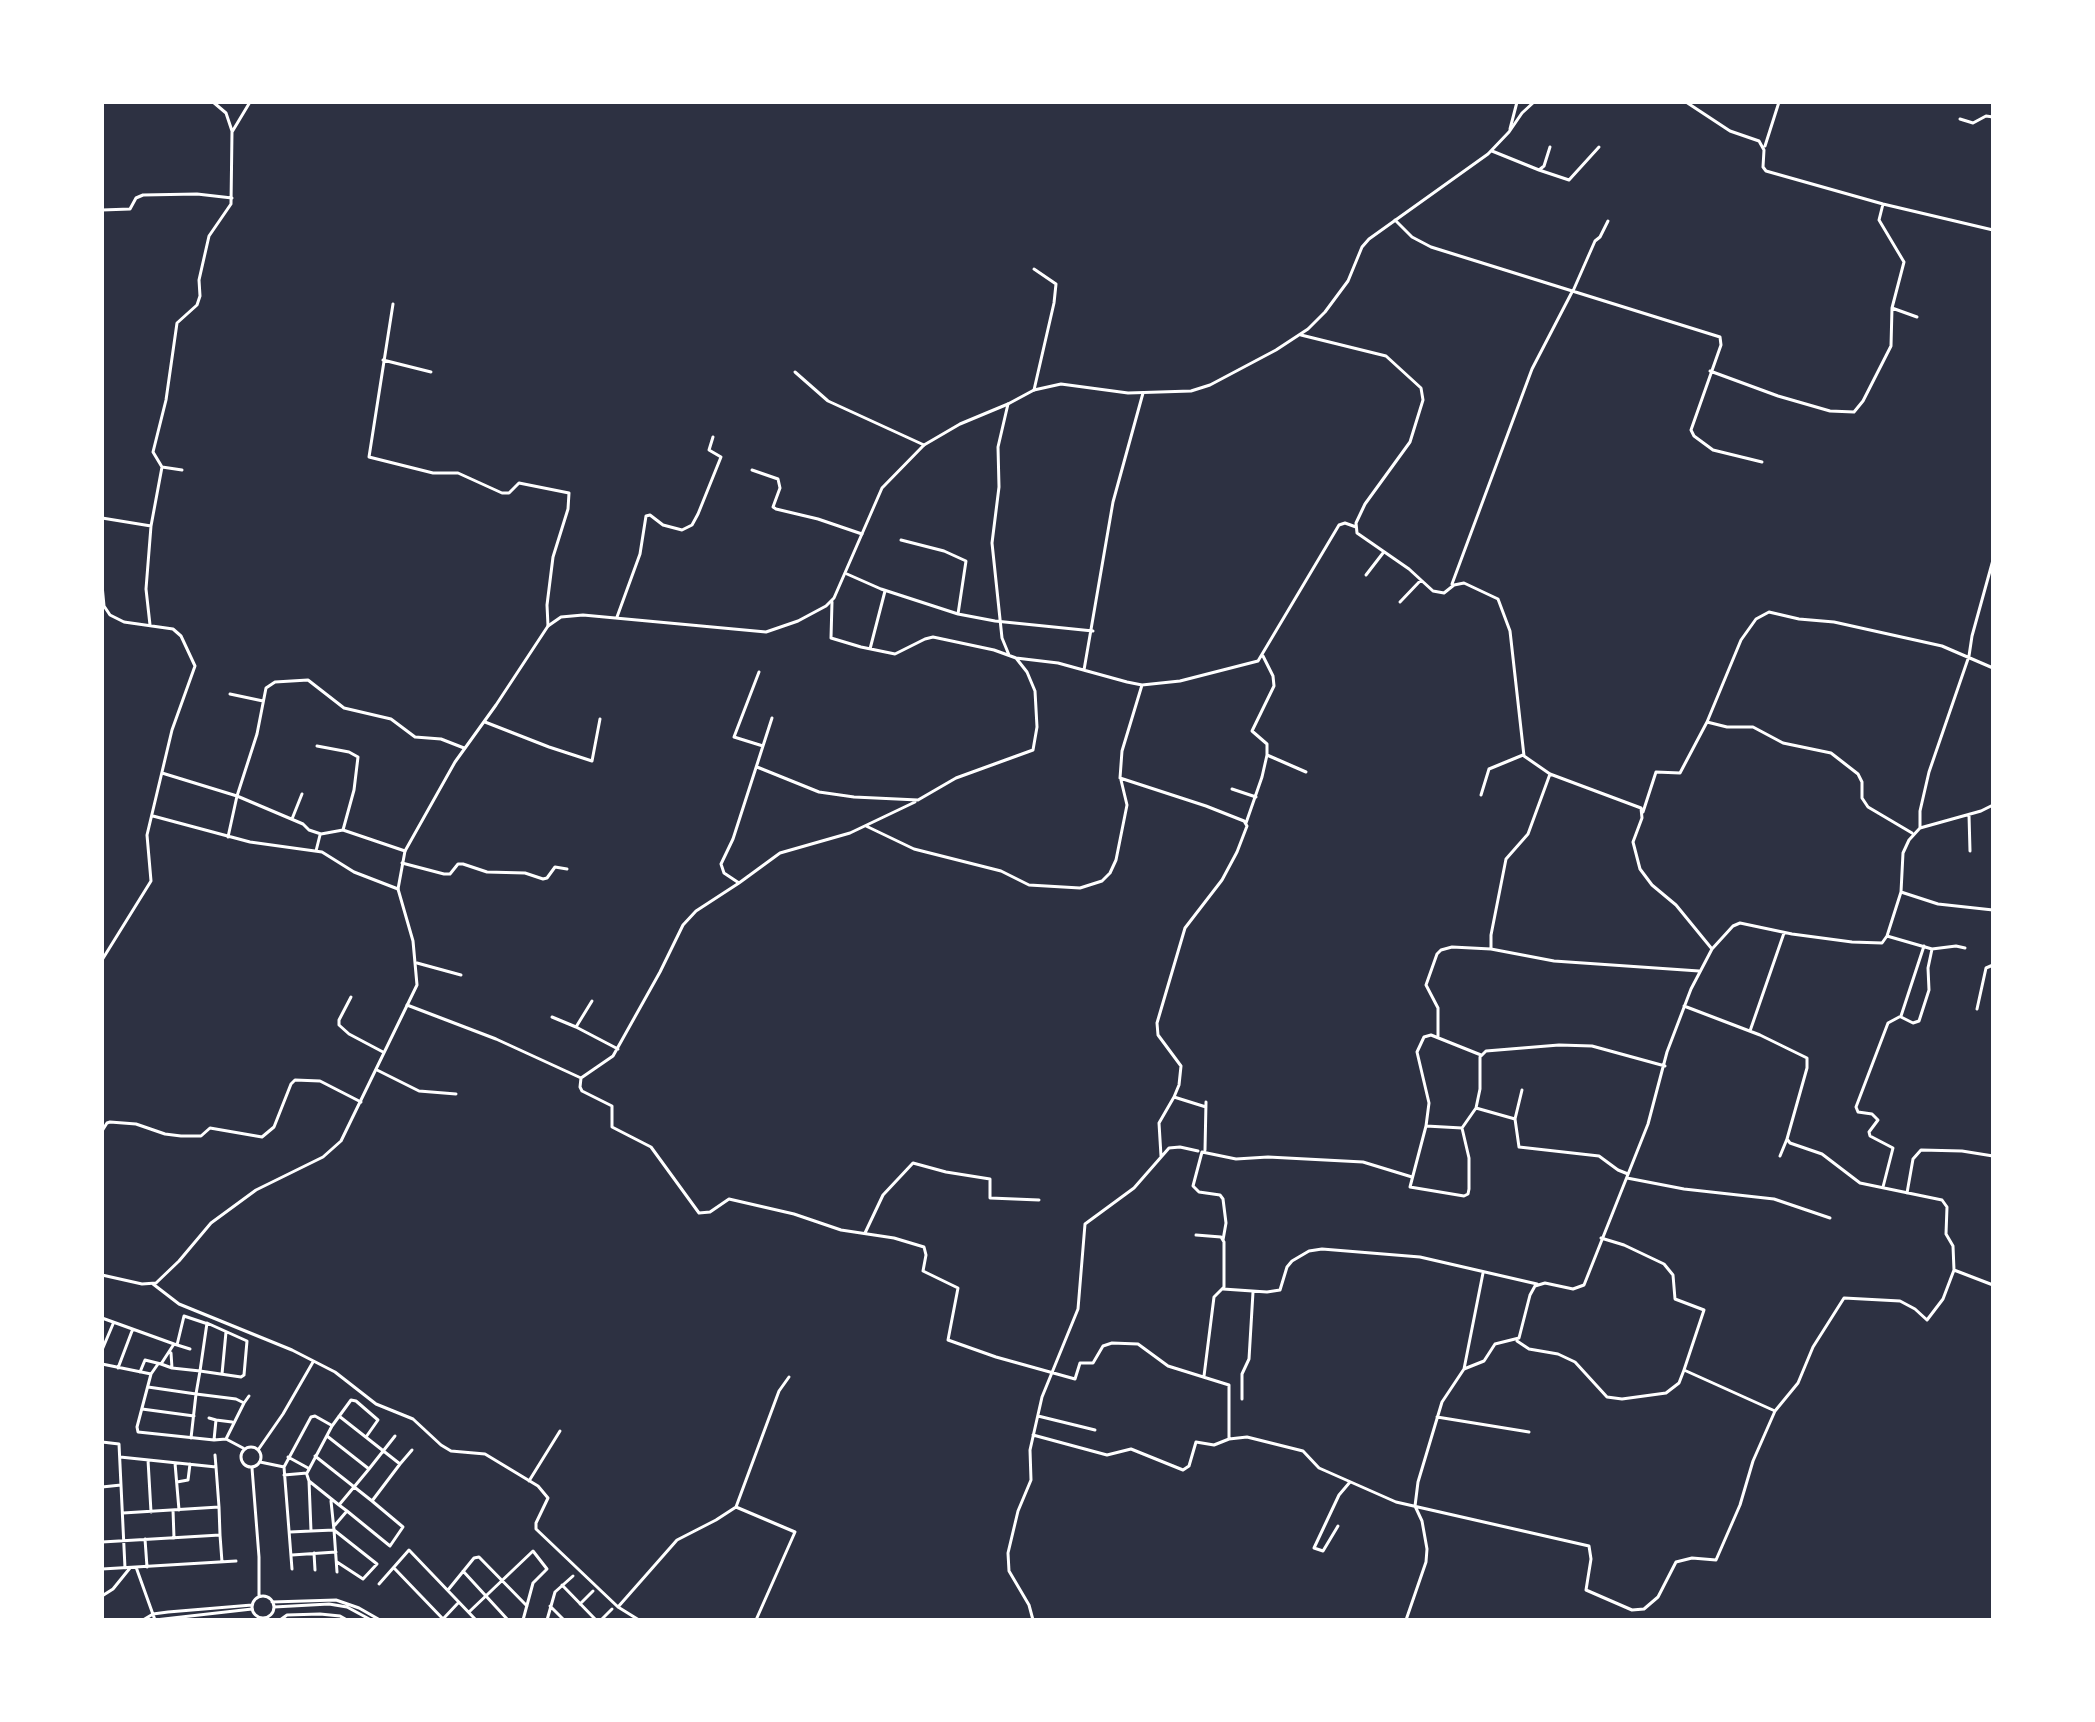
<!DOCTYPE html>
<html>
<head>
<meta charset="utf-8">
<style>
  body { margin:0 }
  #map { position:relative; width:2095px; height:1722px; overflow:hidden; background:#2d3142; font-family:Barlow,sans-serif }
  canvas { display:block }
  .frame { position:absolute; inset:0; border:104px solid #fff; pointer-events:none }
</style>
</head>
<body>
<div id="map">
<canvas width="2095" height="1722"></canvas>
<div class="frame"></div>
</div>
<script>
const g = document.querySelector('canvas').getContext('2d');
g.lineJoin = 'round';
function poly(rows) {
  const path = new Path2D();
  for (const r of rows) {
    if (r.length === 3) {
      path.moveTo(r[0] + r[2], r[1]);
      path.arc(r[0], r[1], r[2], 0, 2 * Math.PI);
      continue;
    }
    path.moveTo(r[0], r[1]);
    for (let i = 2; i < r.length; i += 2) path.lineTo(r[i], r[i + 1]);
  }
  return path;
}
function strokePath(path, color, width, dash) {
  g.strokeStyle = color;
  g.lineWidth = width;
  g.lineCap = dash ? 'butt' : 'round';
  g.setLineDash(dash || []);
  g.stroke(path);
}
strokePath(poly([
  [213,102,226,113,232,131],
  [1686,102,1730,131,1759,141,1764,150,1763,167,1766,171,1883,204,1993,230],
  [1960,119,1973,123,1986,116,1993,117],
  [1510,129,1517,102],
  [1765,146,1779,102],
  [1492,151,1539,170,1544,166,1550,147],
  [1539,170,1569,180,1599,147],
  [102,210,130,209,136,198,143,195,197,194,232,198],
  [1395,220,1412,237,1431,247,1720,337,1721,345,1691,430,1694,436,1713,450,1762,462],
  [1573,291,1595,241,1600,237,1608,221],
  [393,304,369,457,433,473,458,473,502,493,509,493,519,483,569,493,568,509,553,557,547,605,548,626],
  [1892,308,1917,317],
  [1301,335,1386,356,1421,388,1423,400,1410,442,1365,504,1356,523,1357,533,1409,569,1433,591,1444,593,1454,585,1464,583,1498,599,1510,631,1524,756,1550,774,1641,808,1642,818,1633,842,1640,869,1652,885,1676,905,1712,949],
  [383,360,431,372],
  [1710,371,1778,396,1830,411,1854,412,1863,401,1891,346,1892,308,1904,262,1879,220,1883,204],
  [795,372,828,401,924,445],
  [1034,390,1054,303,1056,284,1034,269],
  [1008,404,998,447,999,487,992,543,1002,638,1009,655],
  [162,467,182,470],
  [752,470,778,479,780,488,773,507,776,509,818,519,862,534],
  [102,518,151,526,146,589,150,625],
  [151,526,162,467,153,452,166,400,177,323,197,305,200,296,199,280,209,236,231,204,232,132,250,102],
  [901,540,944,551,966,561,958,614],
  [847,574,881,589,958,614,995,621,1093,631],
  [1366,575,1383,553],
  [1452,584,1532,369,1572,292],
  [102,585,104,606,110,615,124,622,173,629,181,636,195,666,172,730,147,835,151,881,102,960],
  [832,602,831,638,861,647,895,654,925,639,933,637,994,650,1016,658,1058,663,1127,682,1142,685,1180,681,1258,661,1339,525,1345,523,1356,527],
  [1400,602,1421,580],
  [617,617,640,554,646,516,650,515,663,525,682,530,692,525,698,514,721,457,709,450,713,437],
  [870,649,885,591],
  [1084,670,1113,502,1143,393],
  [759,672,734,737,763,746],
  [1142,685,1122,751,1120,778,1206,806,1244,821,1247,826,1237,852,1222,880,1185,928,1157,1023,1158,1035,1181,1066,1179,1085,1174,1097,1206,1107],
  [230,694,263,701],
  [485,722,549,747,592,761,600,719],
  [1707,722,1741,640,1756,619,1769,612,1799,619,1834,622,1942,646,1993,668],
  [317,746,349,752,358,757,354,790,343,830],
  [1267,755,1306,772],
  [757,767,819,792,854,797,918,800,956,778,1033,750,1037,727,1035,691,1027,672,1016,658],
  [162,773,237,796,228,837],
  [1550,774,1528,834,1506,859,1491,935,1491,949,1554,961,1699,971],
  [1232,789,1256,797],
  [1481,795,1489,769,1523,755],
  [1643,812,1656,772,1680,773,1707,722,1727,727,1753,727,1783,743,1831,753,1858,774,1862,782,1862,798,1868,807,1912,833],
  [1969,815,1970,851],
  [153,816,250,842,322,852,354,872,398,889],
  [292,819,302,794],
  [1246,823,1262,777,1267,755,1267,744,1252,731,1274,686,1273,676,1263,656],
  [866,826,914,849,1001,871,1029,885,1080,888,1102,881,1110,873,1116,860,1127,805,1121,780],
  [1920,828,1920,811,1929,772,1969,656,1972,636,1993,560],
  [316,851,320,835],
  [405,851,343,830,321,834,309,830,303,824,237,796,257,734,266,688,275,682,308,680,344,708,391,719,415,737,441,739,464,748],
  [402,863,444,874,450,874,458,864,463,864,487,872,525,873,543,879,547,878,555,867,567,869],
  [739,883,780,853,850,833,915,802],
  [1901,892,1938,904,1993,910],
  [1887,936,1932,949,1956,946,1965,948],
  [417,963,461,975],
  [351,997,339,1020,339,1025,349,1034,383,1052],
  [407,1005,496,1039,581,1078,613,1056,660,972,683,925,696,911,739,883,724,873,721,864,733,839,772,718],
  [1684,1006,1760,1035,1807,1058,1807,1068,1787,1139,1790,1143,1822,1154,1860,1183,1942,1200,1947,1207,1946,1234,1953,1246,1954,1270,1943,1299,1927,1320,1915,1309,1900,1301,1844,1298,1813,1347,1798,1383,1775,1411],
  [1977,1009,1986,968,1993,965],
  [552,1017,576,1027,592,1001],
  [1901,1017,1913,1023,1919,1021,1929,990,1928,968,1932,949],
  [576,1027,618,1049],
  [1750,1031,1784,933],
  [1438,1036,1438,1008,1426,985,1437,954,1441,950,1452,947,1491,949],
  [377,1070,419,1091,456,1094],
  [581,1078,580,1087,582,1091,612,1106,612,1127,651,1147,699,1213,710,1212,729,1199,794,1214,841,1230,894,1238,924,1247,926,1255,923,1271,958,1288,948,1340,996,1357,1075,1379,1080,1363,1093,1363,1103,1346,1112,1343,1138,1344,1168,1366,1229,1385,1229,1439,1247,1437,1303,1451,1319,1468,1396,1502,1589,1546,1591,1559,1586,1590,1632,1610,1644,1609,1658,1597,1676,1562,1692,1558,1716,1560,1740,1505,1753,1461,1775,1411,1684,1370,1679,1383,1666,1393,1622,1399,1607,1397,1575,1362,1558,1354,1529,1349,1517,1341],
  [1476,1108,1462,1128,1426,1126,1429,1103,1417,1052,1424,1037,1431,1035,1481,1055],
  [1515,1119,1522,1090],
  [1426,1126,1410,1187,1464,1196,1468,1194,1469,1189,1469,1158,1462,1128],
  [102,1131,107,1123,110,1122,136,1124,165,1134,181,1136,201,1136,210,1128,262,1137,274,1127,291,1084,295,1080,320,1081,361,1102],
  [1205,1150,1206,1102],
  [1161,1156,1159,1123,1174,1097],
  [1780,1156,1787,1139],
  [1628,1174,1618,1170,1599,1156,1519,1147,1515,1119,1476,1108,1480,1089,1480,1057,1486,1051,1559,1045,1592,1046,1665,1066],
  [1627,1178,1684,1189,1774,1199,1830,1218],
  [1883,1187,1893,1148,1870,1136,1869,1132,1878,1120,1872,1114,1858,1112,1856,1107,1888,1023,1901,1016,1924,946],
  [1907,1193,1913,1159,1921,1150,1962,1151,1993,1156],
  [865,1233,883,1195,913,1163,946,1172,990,1179,990,1198,1039,1200],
  [1196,1235,1221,1237,1224,1242,1224,1287,1214,1297,1204,1376],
  [1601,1238,1624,1245,1664,1264,1673,1275,1675,1299,1704,1310,1684,1370],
  [1223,1240,1226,1223,1223,1199,1220,1195,1199,1192,1193,1186,1202,1152,1236,1159,1268,1157,1363,1162,1412,1177],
  [1954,1270,1993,1285],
  [153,1284,179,1304,292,1350,335,1372,376,1404,413,1419,441,1445,451,1451,485,1454,538,1486,548,1498,536,1523,536,1529,618,1607,639,1620],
  [1223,1289,1267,1292,1280,1290,1287,1267,1292,1261,1309,1251,1322,1249,1420,1257,1537,1284],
  [102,1318,174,1344],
  [177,1345,184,1316,205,1323],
  [102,1350,113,1324],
  [171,1353,172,1368],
  [102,1364,151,1374],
  [158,1364,151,1374,137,1427,138,1432,214,1440,216,1420,209,1418],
  [118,1368,132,1331],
  [1464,1369,1483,1273],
  [140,1372,145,1360,161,1364,174,1344,190,1349],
  [222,1374,226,1332],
  [148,1387,196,1394,200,1371,207,1323,247,1341,244,1375,241,1377,200,1371,172,1368,161,1364],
  [1242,1399,1242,1374,1249,1359,1253,1292],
  [244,1403,249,1396],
  [142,1409,194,1416],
  [1038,1416,1095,1430],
  [1437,1417,1529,1432],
  [216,1420,232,1422],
  [1033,1435,1107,1455,1131,1449,1183,1470,1189,1466,1196,1442,1214,1445,1229,1439],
  [327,1436,369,1469,395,1436],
  [191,1438,196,1394,236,1399,244,1403,226,1439],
  [214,1440,226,1439,243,1448],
  [102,1442,119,1444,125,1568],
  [251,1457,10],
  [258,1450,283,1414,313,1362],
  [215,1455,216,1467],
  [315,1456,372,1501,400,1464,339,1416],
  [120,1457,216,1467,219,1507,123,1513],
  [288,1457,308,1468],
  [148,1460,151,1512],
  [260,1462,284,1467,292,1569],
  [175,1463,179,1510],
  [400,1464,412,1450],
  [284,1467,311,1417,315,1416,331,1425],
  [252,1468,259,1557,259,1596],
  [284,1475,307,1473,332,1426,351,1400,356,1401,378,1420,366,1437],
  [307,1475,309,1481,339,1505,369,1469],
  [529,1481,560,1431],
  [177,1482,188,1480,190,1464],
  [102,1487,121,1485],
  [736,1507,795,1532,756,1620],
  [173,1510,174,1538],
  [347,1511,390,1546,403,1527,372,1501],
  [335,1525,347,1511,339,1505],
  [1338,1526,1323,1551,1314,1548,1339,1495,1350,1482],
  [334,1530,377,1564,363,1579,337,1562],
  [334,1530,337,1572],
  [311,1531,334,1530,331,1501],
  [290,1532,311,1531,309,1481],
  [220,1535,222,1562],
  [145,1539,147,1567],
  [102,1542,220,1535,219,1507],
  [314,1553,315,1570],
  [292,1555,336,1552],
  [136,1567,155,1620,252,1609],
  [394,1568,444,1620],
  [102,1569,236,1561],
  [463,1571,508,1620],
  [379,1584,409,1550,476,1620],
  [562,1585,596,1620],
  [448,1590,474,1558,479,1557,527,1606],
  [102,1596,113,1589,130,1568],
  [263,1607,11],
  [272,1602,336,1600,359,1608,380,1620],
  [580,1604,593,1591],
  [550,1606,564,1620],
  [274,1607,329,1604,347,1607,371,1620],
  [618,1607,677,1540,716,1520,736,1507,779,1391,789,1377],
  [469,1612,533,1551,547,1569,533,1583,523,1620],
  [443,1619,459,1602],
  [143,1620,153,1614,168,1612,252,1605],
  [280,1620,287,1615,320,1614,340,1616,347,1620],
  [547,1620,555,1592,573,1576],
  [601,1620,612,1609],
  [1033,1620,1029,1605,1009,1571,1008,1553,1018,1511,1031,1480,1030,1450,1042,1397,1078,1309,1085,1224,1134,1188,1169,1148,1180,1147,1198,1151],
  [1406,1620,1426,1562,1427,1549,1422,1521,1415,1506,1418,1482,1442,1402,1464,1369,1484,1361,1495,1344,1519,1338,1530,1295,1535,1286,1545,1283,1573,1289,1584,1285,1648,1124,1667,1052,1691,989,1712,949,1733,926,1740,923,1792,934,1852,942,1882,943,1887,936,1901,892,1903,853,1909,840,1920,828,1981,811,1993,805]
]), '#fff', 3);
strokePath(poly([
  [102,1275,142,1284,156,1283,179,1261,211,1223,256,1190,323,1157,341,1141,417,985,413,941,398,889,405,851,455,762,496,705,548,626,561,617,583,615,766,632,798,621,826,606,834,598,882,488,924,445,960,424,1008,404,1034,390,1061,384,1128,393,1191,391,1210,385,1276,350,1308,329,1325,312,1348,281,1362,247,1369,239,1488,154,1509,132,1522,113,1534,102]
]), '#fff', 3);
</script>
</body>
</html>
